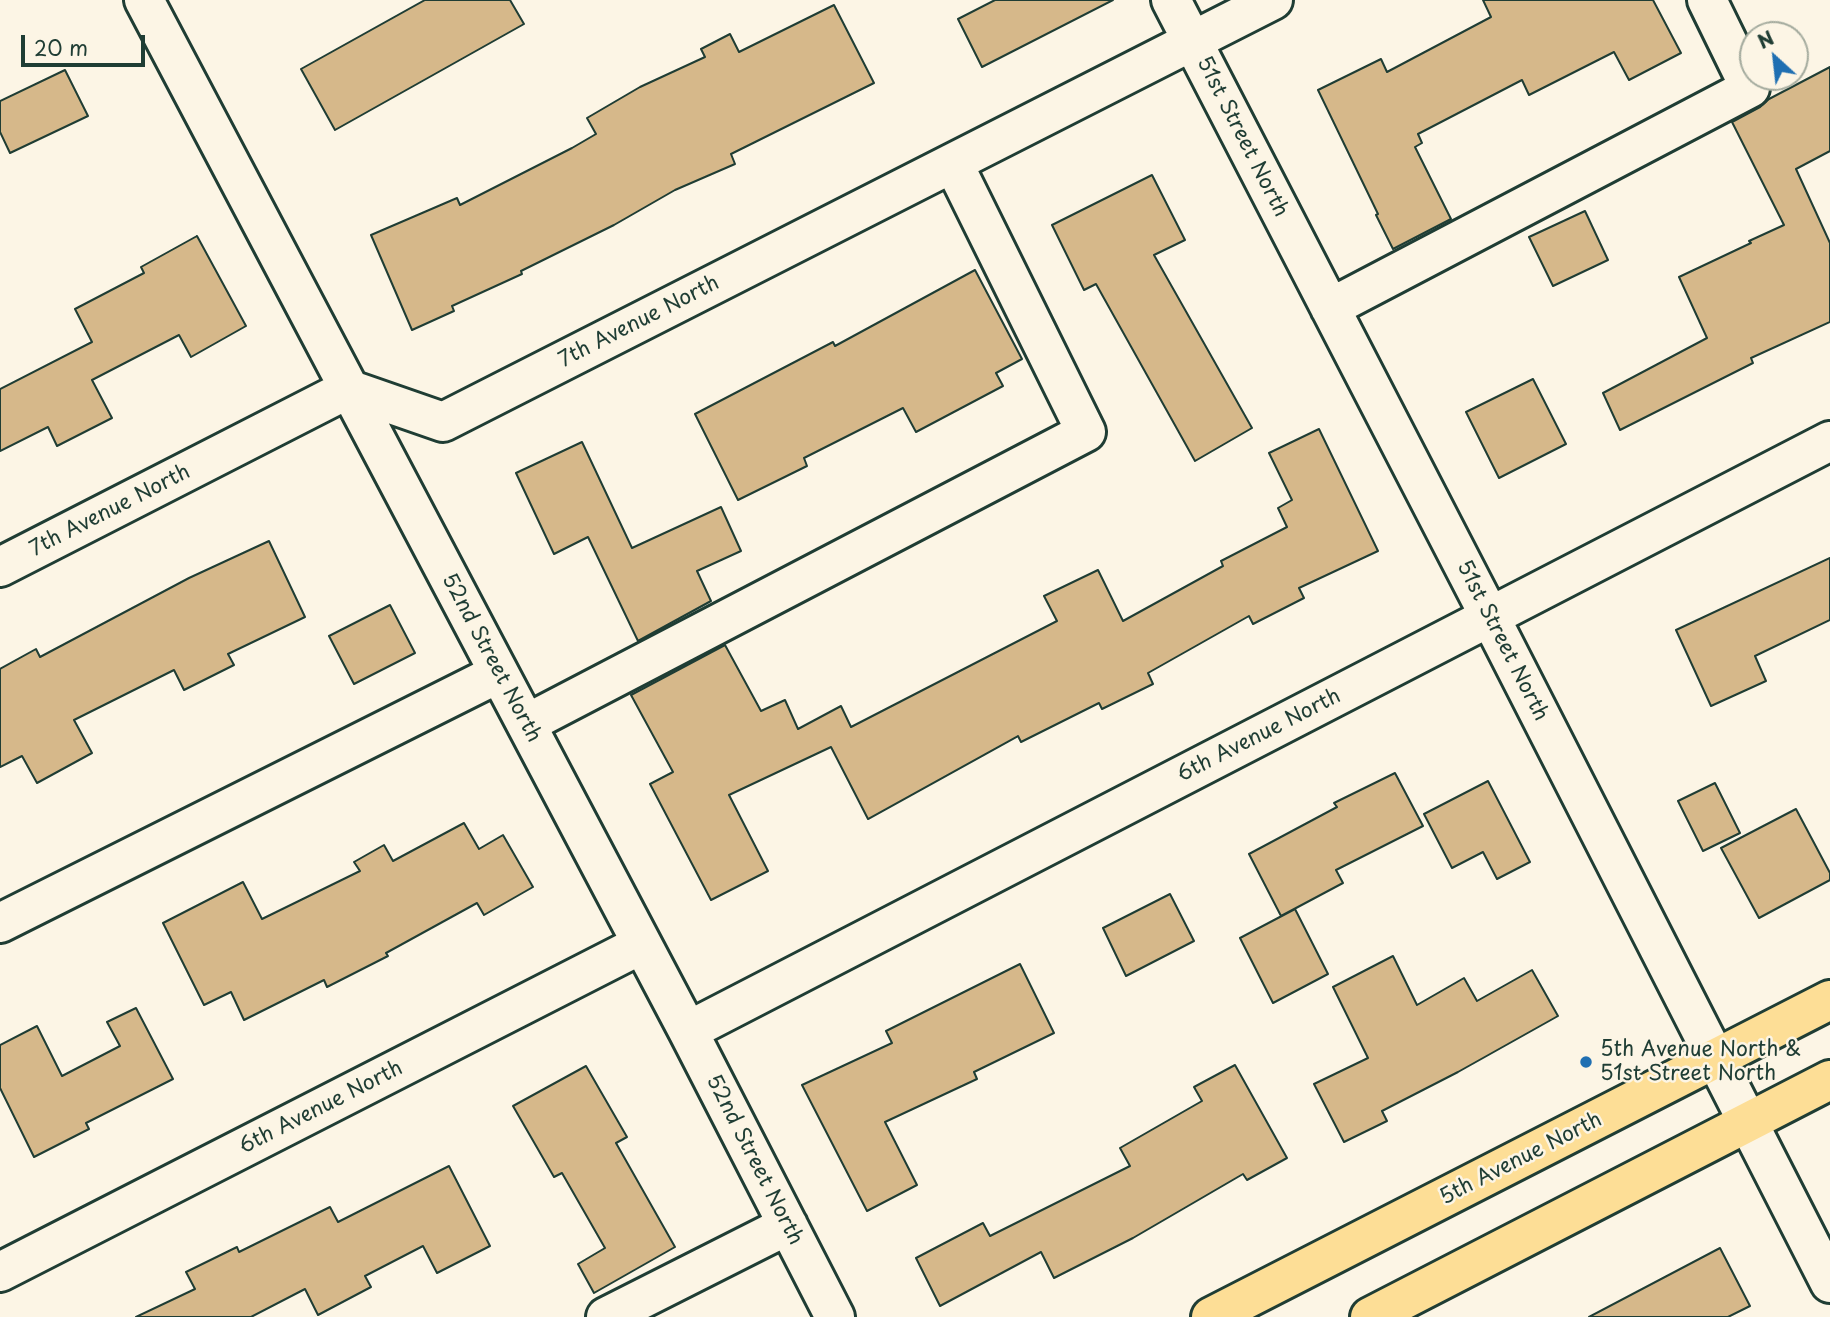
<!DOCTYPE html>
<html>
<head>
<meta charset="utf-8">
<style>
  body { margin:0 }
  #map { position:relative; width:1830px; height:1317px; overflow:hidden; background:#fcf5e5; font-family:"Playpen Sans",sans-serif }
  canvas { display:block }
  .north { position:absolute; left:1739px; top:21px; width:70px; height:70px; box-sizing:border-box; background:#fcf5e5; border:2px solid #a4ab9e; border-radius:50%; rotate:333deg; font-size:19px; font-weight:700; line-height:28px; text-align:center; color:#1f3d34 }
  .north::after { content:''; display:block; margin:auto; width:24px; height:32px; background:#1f6fb2; clip-path:polygon(50% 0,100% 100%,50% 72%,0 100%) }
  .scale { position:absolute; left:21px; top:35px; width:124px; height:32px; box-sizing:border-box; border:4px solid #1f3d34; border-top:0; padding-left:9px; font-size:21px; line-height:24px; white-space:nowrap; color:#1f3d34; -webkit-text-stroke:5px #fcf5e5; paint-order:stroke }
</style>
</head>
<body>
<div id="map">
<canvas width="1830" height="1317"></canvas>
<div class="north">N</div>
<div class="scale">20 m</div>
</div>
<script>
const g = document.querySelector('canvas').getContext('2d');
g.lineJoin = 'round';
function fillPath(path, color) {
  g.fillStyle = color;
  g.fill(path, 'evenodd');
}
function poly(rows) {
  const path = new Path2D();
  for (const r of rows) {
    path.moveTo(r[0], r[1]);
    for (let i = 2; i < r.length; i += 2) path.lineTo(r[i], r[i + 1]);
  }
  return path;
}
function strokePath(path, color, width, dash) {
  g.strokeStyle = color;
  g.lineWidth = width;
  g.lineCap = dash ? 'butt' : 'round';
  g.setLineDash(dash || []);
  g.stroke(path);
}
function drawText(font, color, halo, rows, align = 'center') {
  g.font = font + ' "Playpen Sans",sans-serif';
  g.lineWidth = 5;
  g.setLineDash([]);
  g.textBaseline = 'middle';
  g.strokeStyle = halo;
  g.fillStyle = color;
  for (const [text, x, y, turn = 0] of rows) {
    g.save();
    g.translate(x, y);
    g.rotate((+turn || 0) * Math.PI / 180);
    g.textAlign = isNaN(turn) ? turn : align;
    if (halo) g.strokeText(text, 0, 0);
    g.fillText(text, 0, 0);
    g.restore();
  }
}
const building = poly([
  [425,0,510,0,524,24,335,130,301,69,425,0],
  [995,0,1113,0,982,67,958,19,995,0],
  [1483,0,1653,0,1681,53,1629,80,1614,52,1529,95,1522,80,1418,134,1422,143,1415,147,1451,219,1393,249,1376,215,1378,214,1318,90,1381,59,1387,72,1491,17,1483,0],
  [834,5,874,83,731,154,735,164,675,190,614,225,521,271,522,274,452,306,454,311,412,330,371,235,457,198,460,205,572,148,596,134,587,118,640,87,705,57,701,49,730,34,739,52,834,5],
  [1830,67,1830,151,1796,169,1830,243,1830,322,1751,358,1753,363,1620,430,1603,393,1707,338,1679,277,1751,243,1749,241,1784,225,1732,122,1760,107,1769,99,1830,67],
  [65,70,88,116,10,153,0,132,0,101,65,70],
  [1152,175,1185,240,1154,255,1252,428,1195,461,1096,284,1084,290,1052,225,1152,175],
  [1585,211,1608,260,1553,286,1529,237,1585,211],
  [197,236,246,326,191,357,179,335,92,380,112,418,57,446,48,427,0,451,0,389,92,342,75,309,144,273,141,267,197,236],
  [975,270,1022,359,996,373,1003,386,916,432,903,408,804,458,807,466,738,500,695,414,833,342,835,346,975,270],
  [1533,379,1566,444,1499,478,1466,412,1533,379],
  [1319,429,1378,551,1299,588,1304,598,1253,624,1249,616,1148,673,1153,684,1102,709,1099,703,1021,742,1018,736,868,819,831,747,729,795,768,871,711,900,650,784,673,772,631,695,725,645,761,711,785,700,798,729,841,706,851,727,1057,621,1044,596,1098,570,1123,621,1223,566,1221,561,1287,527,1278,508,1292,500,1269,453,1319,429],
  [582,442,632,548,721,507,741,551,697,571,711,601,638,641,588,537,554,554,516,473,582,442],
  [269,541,305,617,228,654,234,665,184,690,174,670,74,720,92,753,37,783,22,756,0,767,0,669,36,649,40,657,189,578,269,541],
  [1830,558,1830,620,1755,656,1766,681,1711,706,1676,630,1830,558],
  [390,605,415,653,354,684,329,636,390,605],
  [1395,773,1423,826,1336,870,1343,883,1281,916,1249,854,1337,807,1334,803,1395,773],
  [1488,781,1530,862,1497,879,1483,852,1452,868,1424,814,1488,781],
  [1715,783,1740,833,1703,851,1678,801,1715,783],
  [1796,809,1830,873,1830,880,1759,918,1721,848,1796,809],
  [464,823,479,849,503,835,533,887,484,915,477,903,386,953,388,956,327,987,324,980,244,1020,231,992,204,1005,163,923,243,882,262,919,360,871,354,862,384,845,393,861,464,823],
  [1170,894,1194,941,1126,976,1103,928,1170,894],
  [1295,909,1328,974,1273,1003,1240,938,1295,909],
  [1393,956,1417,1005,1464,978,1477,1001,1532,970,1558,1016,1458,1072,1382,1111,1387,1121,1344,1142,1314,1084,1368,1058,1333,987,1393,956],
  [1020,964,1054,1033,974,1072,977,1079,885,1122,917,1185,867,1211,802,1085,892,1043,886,1031,1020,964],
  [136,1008,173,1079,86,1123,89,1129,34,1157,0,1088,0,1045,37,1026,62,1076,120,1046,107,1022,136,1008],
  [1235,1065,1287,1158,1247,1180,1243,1174,1133,1238,1054,1278,1041,1252,940,1306,916,1258,983,1223,990,1236,1130,1166,1120,1148,1202,1101,1194,1087,1235,1065],
  [586,1066,627,1137,616,1143,675,1247,594,1293,578,1264,605,1248,562,1173,554,1177,513,1106,586,1066],
  [449,1166,490,1246,437,1273,423,1246,365,1276,371,1287,318,1315,305,1289,251,1317,136,1317,195,1289,186,1272,237,1247,239,1252,330,1207,338,1222,449,1166],
  [1720,1248,1750,1306,1728,1317,1589,1317,1720,1248]
]);
fillPath(building, '#d6b88a');
strokePath(building, '#1f3d34', 2);
const minor = poly([
  [144,0,688,1031,835,1317],
  [1171,0,1490,617,1830,1283],
  [1330,308,1750,88,1707,0],
  [0,567,348,389,443,422,1273,0],
  [526,724,1086,432,953,163],
  [0,923,499,673],
  [688,1031,1830,441],
  [0,1272,642,944],
  [606,1317,788,1225]
]);
const major = poly([
  [1211,1317,1830,1000],
  [1370,1317,1830,1080]
]);
strokePath(minor, '#1f3d34', 44);
strokePath(major, '#1f3d34', 44);
strokePath(minor, '#fcf5e5', 38);
strokePath(major, '#fdde96', 38);
for (const [x, y, r, color] of [
  [1586,1062,7,"#1f6fb2"]
]) {
  const dot = new Path2D();
  dot.arc(x, y, r, 0, 2 * Math.PI);
  g.fillStyle = color;
  g.fill(dot);
  strokePath(dot, '#fcf5e5', 2.5);
}
drawText('21px', '#1f3d34', '#fcf5e5', [
  ["51st Street North",1242,137,63],
  ["7th Avenue North",639,322,-27],
  ["7th Avenue North",110,511,-27],
  ["51st Street North",1502,641,63],
  ["52nd Street North",491,658,62],
  ["6th Avenue North",1259,736,-27],
  ["6th Avenue North",321,1108,-27],
  ["5th Avenue North",1521,1159,-27],
  ["52nd Street North",754,1160,63]
]);
drawText('21px', '#1f3d34', '#fcf5e5', [
  ["5th Avenue North &",1600,1050],
  ["51st Street North",1600,1074]
], 'left');
</script>
</body>
</html>
